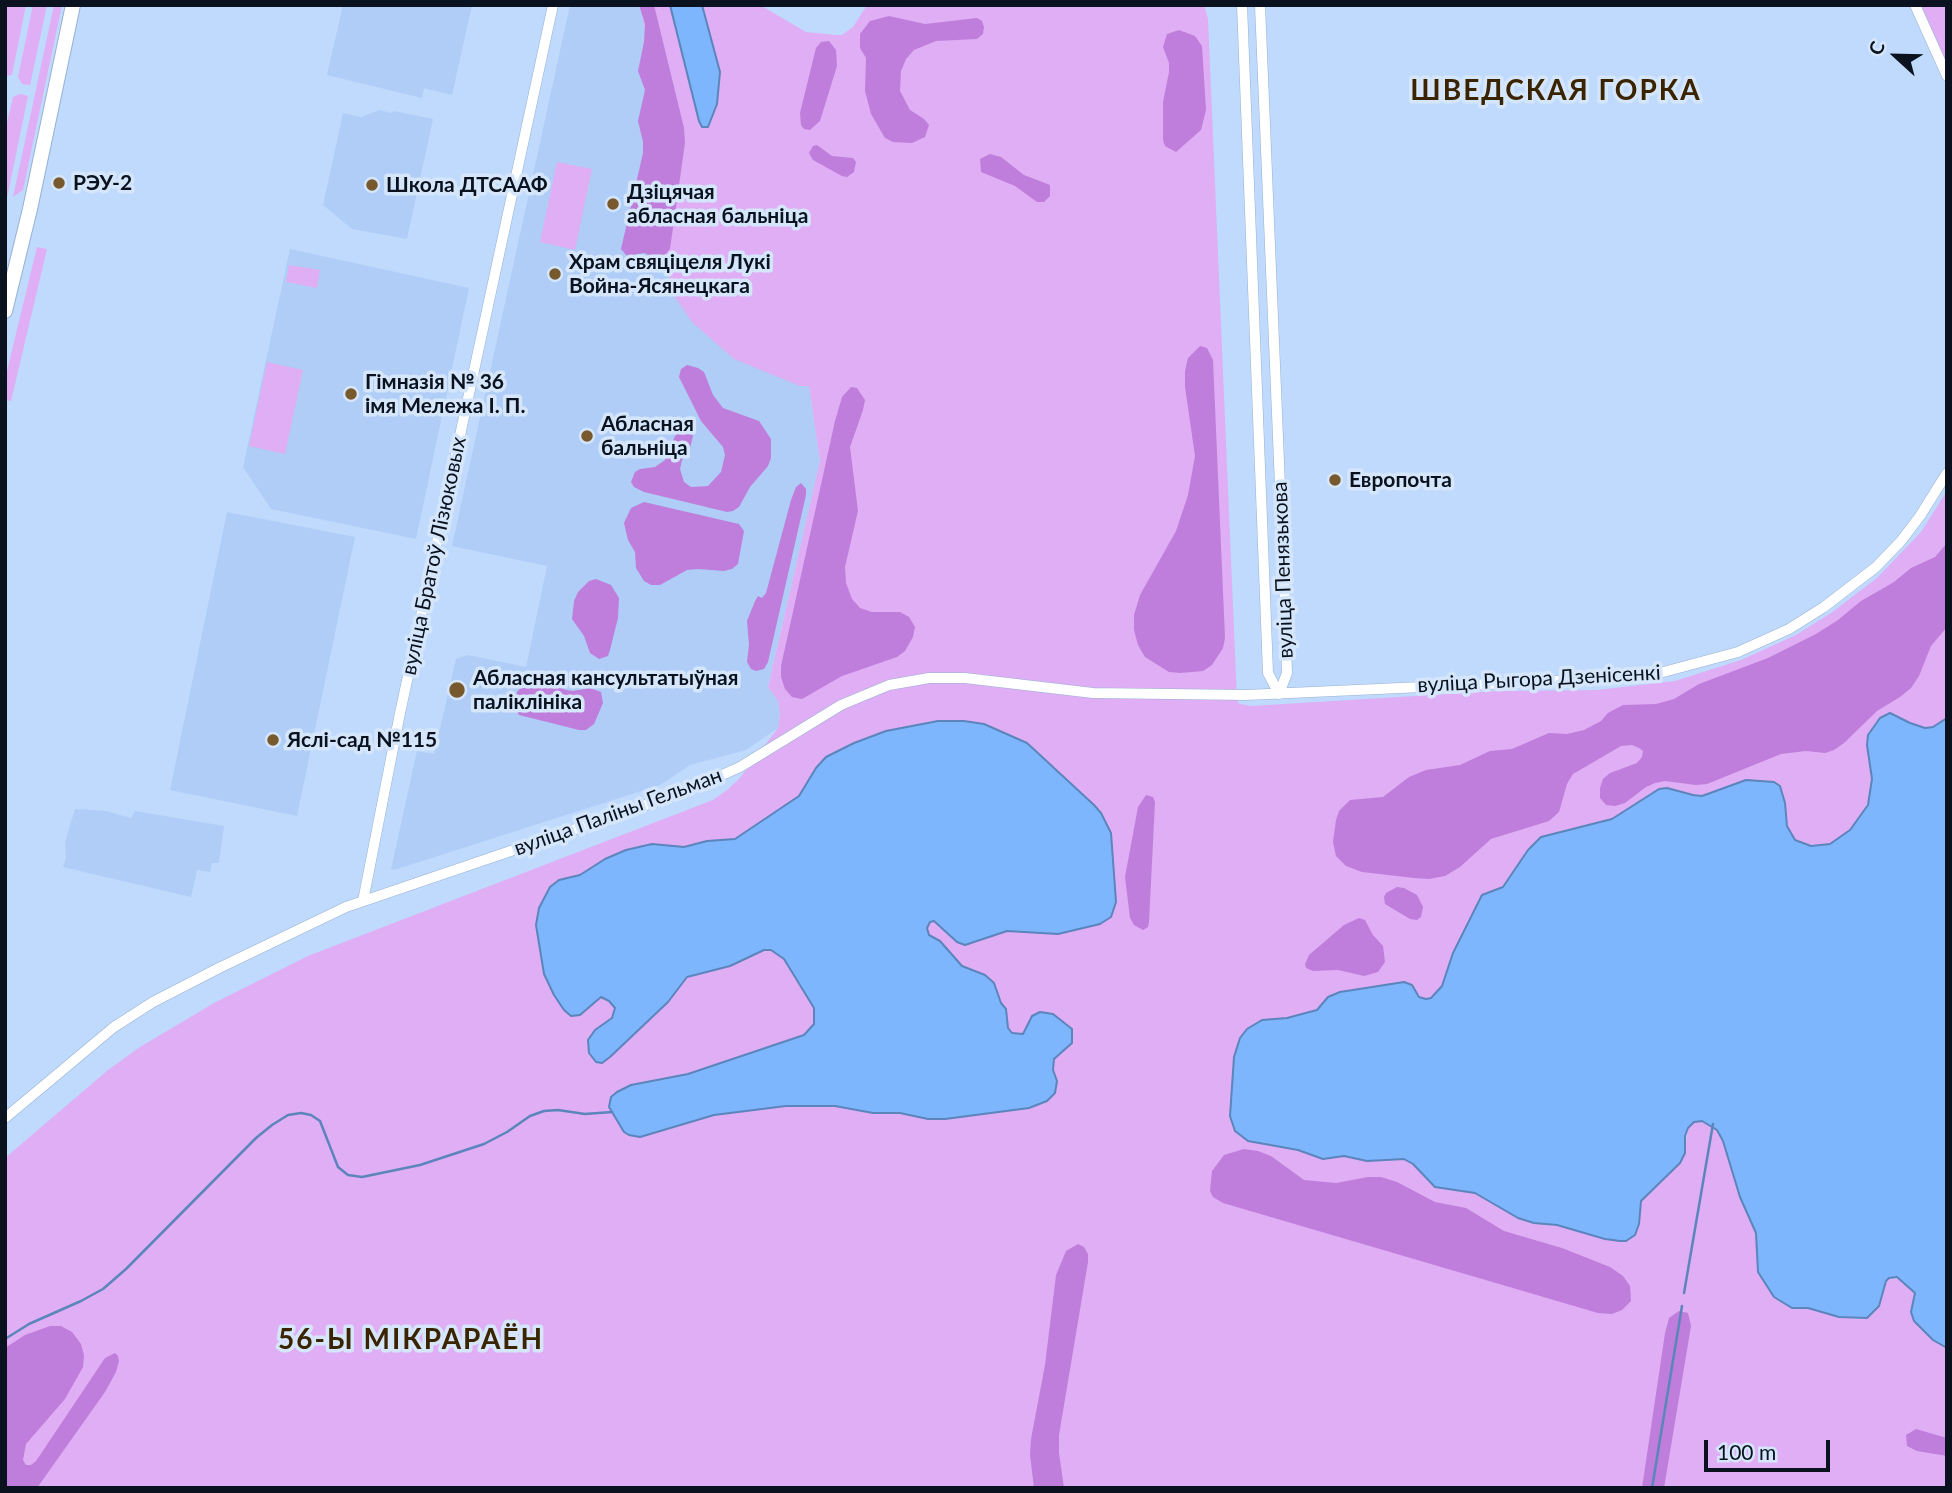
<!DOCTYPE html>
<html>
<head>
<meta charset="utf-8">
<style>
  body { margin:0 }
  #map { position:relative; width:1952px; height:1493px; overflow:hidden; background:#bfdafd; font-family:Lato,sans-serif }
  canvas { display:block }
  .frame { position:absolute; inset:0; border:7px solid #09121e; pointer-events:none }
  .north { position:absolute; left:1861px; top:21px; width:70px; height:70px; -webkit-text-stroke:5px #d5e6fb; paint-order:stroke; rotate:292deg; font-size:19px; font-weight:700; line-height:28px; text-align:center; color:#09121e }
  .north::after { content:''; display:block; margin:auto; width:24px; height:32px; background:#09121e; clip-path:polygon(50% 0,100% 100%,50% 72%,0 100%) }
  .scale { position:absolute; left:1704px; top:1440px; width:126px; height:32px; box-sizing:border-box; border:4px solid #09121e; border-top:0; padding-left:9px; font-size:21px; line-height:24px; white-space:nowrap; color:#09121e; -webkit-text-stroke:5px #d5e6fb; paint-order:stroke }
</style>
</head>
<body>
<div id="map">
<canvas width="1952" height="1493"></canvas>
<div class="frame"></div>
<div class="north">С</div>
<div class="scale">100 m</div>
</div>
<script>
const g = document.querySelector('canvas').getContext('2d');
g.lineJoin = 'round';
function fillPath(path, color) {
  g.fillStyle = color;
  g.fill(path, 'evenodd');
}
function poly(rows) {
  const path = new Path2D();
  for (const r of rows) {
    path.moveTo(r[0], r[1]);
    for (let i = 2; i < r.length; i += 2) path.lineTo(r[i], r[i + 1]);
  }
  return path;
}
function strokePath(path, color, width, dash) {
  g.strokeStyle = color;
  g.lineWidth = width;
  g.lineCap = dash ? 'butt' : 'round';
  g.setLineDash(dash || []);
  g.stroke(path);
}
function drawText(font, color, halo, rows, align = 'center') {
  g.font = font + ' Lato,sans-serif';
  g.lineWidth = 7;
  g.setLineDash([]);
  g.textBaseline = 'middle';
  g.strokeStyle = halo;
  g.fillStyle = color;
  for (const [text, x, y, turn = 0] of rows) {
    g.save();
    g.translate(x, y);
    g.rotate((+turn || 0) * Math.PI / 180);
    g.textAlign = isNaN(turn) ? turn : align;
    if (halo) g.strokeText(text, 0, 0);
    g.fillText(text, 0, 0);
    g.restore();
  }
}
fillPath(poly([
  [343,5,472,5,452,95,424,88,422,98,327,75],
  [570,5,640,5,665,123,800,386,809,385,820,461,768,686,778,701,780,713,778,728,746,750,690,765,660,785,394,870,391,869,417,751,434,754,456,659,468,655,526,667,547,566,452,546],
  [380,110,391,113,394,111,433,119,407,239,352,229,323,205,343,113,361,117],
  [290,249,469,288,416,539,271,509,243,467],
  [227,512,355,537,297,816,170,790],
  [75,809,106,811,131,818,135,811,224,826,219,863,212,863,210,872,197,870,191,897,63,867,66,858,65,842]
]), '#afcdf6');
fillPath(poly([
  [5,5,26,5,12,75,5,76],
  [33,5,47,5,30,85,22,84,18,77],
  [54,5,62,5,23,190,13,197],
  [640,5,760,5,806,32,836,35,842,35,853,27,867,5,1204,5,1208,19,1237,701,1240,704,1251,706,1497,691,1597,690,1675,681,1741,660,1796,635,1831,613,1877,578,1921,532,1947,491,1947,718,1933,727,1925,728,1910,723,1890,713,1880,718,1875,723,1868,735,1867,745,1872,771,1870,797,1861,817,1842,837,1824,846,1799,843,1789,831,1785,803,1780,786,1774,782,1746,780,1702,796,1663,788,1651,793,1612,819,1549,834,1528,850,1508,882,1474,910,1453,953,1442,986,1435,995,1423,999,1408,983,1394,983,1335,993,1328,997,1317,1010,1287,1018,1257,1022,1240,1038,1230,1106,1232,1124,1248,1141,1298,1150,1323,1159,1344,1156,1367,1161,1404,1159,1413,1164,1431,1184,1445,1189,1475,1193,1518,1218,1534,1223,1557,1225,1613,1241,1640,1218,1639,1209,1644,1197,1680,1163,1686,1148,1687,1132,1691,1124,1698,1121,1707,1123,1717,1130,1723,1141,1740,1197,1756,1233,1758,1273,1774,1297,1792,1308,1808,1308,1839,1317,1861,1319,1867,1318,1889,1278,1902,1279,1912,1290,1915,1297,1911,1312,1914,1321,1933,1340,1947,1348,1947,1488,5,1488,5,1158,108,1070,140,1047,214,1003,308,956,713,800,727,790,739,779,778,728,780,713,778,701,768,687,820,461,809,386,800,386,734,359,692,322,675,297,659,241,665,123],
  [1921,5,1947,5,1947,65],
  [20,94,28,96,7,198,5,197,5,131,13,97],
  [557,162,592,169,575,250,540,242],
  [37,247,47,249,11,401,5,400,5,379],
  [289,265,320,270,317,288,286,282],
  [267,362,303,370,285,454,249,446]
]), '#dfaef4');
fillPath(poly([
  [639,5,654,5,684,128,685,143,670,249,664,256,656,258,644,253,627,256,621,249,643,153,643,142,638,121,645,90,638,71,644,42,645,24],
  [889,16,925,24,977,18,982,21,984,27,983,34,977,39,936,41,914,50,906,59,901,71,900,91,910,110,924,119,929,125,925,137,912,143,893,142,885,138,871,114,865,91,866,58,860,48,860,34,870,21],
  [1179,30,1195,36,1202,46,1206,110,1201,130,1176,152,1165,146,1163,140,1163,102,1169,72,1169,63,1163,47,1167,34],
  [829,41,836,50,837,66,820,121,810,130,804,129,801,125,800,113,816,48,821,42],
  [817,145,832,156,853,158,856,162,854,172,847,177,842,176,813,160,809,153,813,146],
  [990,154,1001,157,1024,175,1050,185,1050,196,1044,202,1037,202,1015,186,981,172,980,159],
  [1200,346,1207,348,1213,360,1225,638,1223,648,1212,665,1203,671,1180,673,1169,672,1145,657,1138,645,1134,630,1134,615,1140,595,1176,531,1188,495,1195,456,1185,387,1185,371,1188,358],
  [687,365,698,368,704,372,713,395,723,408,759,421,771,439,771,458,768,466,750,487,739,507,733,511,727,512,644,492,634,487,631,482,635,472,640,469,655,467,665,460,675,436,682,428,691,432,693,436,690,448,682,460,680,469,684,482,691,487,708,486,721,472,725,455,723,447,701,421,679,377,681,369],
  [851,387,857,388,865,400,863,410,850,447,858,511,845,567,846,583,852,599,860,608,872,612,900,612,909,617,915,627,913,637,905,651,897,657,842,676,802,699,792,697,785,689,781,677,781,666,835,421,842,397],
  [801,483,806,489,806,495,768,662,764,669,756,671,751,669,747,662,749,645,747,621,755,601,758,596,762,598,766,593,791,500,796,487],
  [644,502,739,524,744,531,738,564,732,569,724,571,698,569,687,570,660,585,651,585,644,581,636,568,635,552,628,540,624,523,631,508],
  [1947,543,1947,627,1931,646,1919,676,1911,688,1900,697,1877,711,1844,743,1834,750,1825,753,1806,751,1781,754,1707,784,1696,785,1665,781,1655,783,1646,787,1625,803,1615,806,1606,805,1600,798,1600,788,1603,779,1610,773,1637,763,1642,757,1643,751,1639,748,1632,745,1621,746,1573,774,1567,784,1559,812,1549,821,1491,839,1460,867,1445,876,1429,879,1414,878,1362,872,1346,866,1336,856,1333,842,1336,820,1339,811,1350,800,1383,797,1409,777,1426,770,1460,765,1490,751,1512,749,1549,733,1567,734,1584,730,1601,721,1608,713,1623,705,1656,704,1674,699,1699,684,1768,658,1816,634,1838,620,1861,601,1894,582,1911,568,1935,557],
  [596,579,611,585,619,598,618,618,610,650,608,656,599,659,590,653,584,636,572,619,574,601,578,592,589,581],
  [538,678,551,681,566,690,573,691,590,688,601,692,603,703,594,724,586,730,579,730,519,715,514,707,517,692,523,685],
  [1146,795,1153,797,1155,802,1149,922,1148,927,1143,930,1134,925,1130,918,1125,877,1138,807],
  [1397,887,1404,888,1417,895,1423,907,1421,917,1417,920,1410,919,1385,904,1384,897,1386,893],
  [1359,918,1365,920,1373,935,1383,946,1385,962,1378,972,1364,976,1338,970,1313,971,1306,968,1305,964,1309,955,1344,925],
  [1244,1149,1258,1151,1271,1156,1304,1180,1336,1183,1368,1177,1381,1177,1397,1182,1435,1202,1466,1208,1504,1231,1562,1248,1610,1267,1623,1276,1630,1286,1631,1301,1622,1310,1612,1314,1598,1313,1223,1203,1213,1197,1210,1191,1212,1171,1224,1155],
  [1078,1244,1084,1247,1088,1254,1088,1262,1059,1435,1059,1453,1064,1488,1034,1488,1030,1455,1031,1439,1045,1365,1056,1275,1066,1251],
  [1679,1311,1688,1313,1691,1326,1664,1488,1642,1488,1665,1333,1669,1318],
  [50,1326,61,1326,72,1332,81,1344,84,1355,83,1367,65,1399,26,1444,23,1460,26,1465,31,1465,36,1461,105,1358,115,1353,118,1356,119,1361,116,1372,105,1392,37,1488,5,1488,5,1348,25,1335],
  [1916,1429,1947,1438,1947,1456,1917,1451,1907,1446,1906,1435]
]), '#bf7edb');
const water = poly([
  [670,5,702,5,720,72,717,104,708,127,702,127,699,121,670,5],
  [1890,713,1910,723,1925,728,1933,727,1947,718,1947,1348,1933,1340,1914,1321,1911,1312,1915,1293,1897,1277,1889,1278,1886,1281,1879,1306,1867,1318,1839,1317,1808,1308,1792,1308,1774,1297,1758,1272,1756,1233,1740,1197,1723,1141,1717,1130,1702,1121,1694,1122,1688,1128,1685,1136,1685,1153,1680,1163,1641,1201,1639,1224,1635,1235,1626,1241,1620,1241,1605,1239,1557,1225,1534,1223,1518,1218,1475,1193,1435,1187,1413,1164,1404,1159,1367,1161,1344,1156,1323,1159,1298,1150,1248,1141,1235,1131,1230,1116,1234,1057,1240,1038,1247,1029,1262,1020,1287,1018,1317,1010,1328,997,1340,992,1404,982,1412,985,1419,997,1426,999,1431,998,1442,986,1453,953,1482,895,1503,887,1528,850,1541,837,1612,819,1659,789,1667,788,1693,795,1702,796,1746,780,1774,782,1780,786,1785,803,1787,826,1795,840,1811,846,1830,844,1850,830,1868,805,1872,779,1867,745,1868,735,1880,718,1890,713],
  [938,721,964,721,984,724,1027,743,1094,805,1101,813,1111,833,1116,902,1111,917,1100,924,1058,934,1007,931,965,945,957,942,934,921,930,922,927,928,929,935,940,941,962,966,985,975,994,983,1001,1003,1006,1009,1008,1028,1012,1033,1023,1034,1032,1016,1040,1012,1053,1014,1072,1029,1072,1043,1054,1059,1053,1070,1057,1081,1055,1093,1047,1101,1029,1108,945,1119,928,1119,900,1113,873,1113,835,1106,786,1106,714,1115,640,1137,629,1135,624,1132,609,1107,611,1097,617,1092,631,1085,688,1074,804,1035,814,1024,814,1008,784,959,771,950,764,950,730,966,687,977,668,1002,610,1057,602,1063,596,1062,589,1053,588,1040,595,1030,612,1018,615,1008,609,1001,601,997,580,1015,571,1016,564,1010,554,995,544,974,536,925,539,908,550,887,559,880,580,875,605,859,626,850,652,844,684,847,707,841,735,839,799,796,816,768,826,757,854,743,886,731,938,721]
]);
fillPath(water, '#7eb6fe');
strokePath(water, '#5b85bb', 2);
strokePath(poly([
  [1684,1293,1713,1124],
  [5,1339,29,1324,81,1301,103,1289,126,1269,256,1138,272,1125,288,1115,301,1113,311,1115,320,1121,338,1167,348,1175,362,1177,420,1165,484,1144,507,1132,530,1116,544,1111,558,1110,585,1114,612,1112],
  [1652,1488,1682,1306]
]), '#5b85bb', 2.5);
const street = poly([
  [1242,5,1268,673,1279,694],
  [1260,5,1285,606,1287,673,1279,694],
  [1915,5,1947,76],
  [363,901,400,713,553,5],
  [5,1118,114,1027,153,1002,219,968,346,907,643,806,704,783,740,767,841,705,889,685,929,678,965,678,1093,693,1246,695,1620,678,1656,674,1738,652,1789,629,1824,607,1876,567,1901,541,1920,516,1947,473]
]);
const secondary = poly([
  [5,311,30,209,73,5]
]);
strokePath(street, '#97b1d3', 11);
strokePath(secondary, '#97b1d3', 16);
strokePath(street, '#fff', 10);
strokePath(secondary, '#fff', 14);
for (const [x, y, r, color] of [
  [59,183,7,"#77592d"],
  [372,185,7,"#77592d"],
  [613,204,7,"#77592d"],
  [555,274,7,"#77592d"],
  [351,394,7,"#77592d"],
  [587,436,7,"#77592d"],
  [1335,480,7,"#77592d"],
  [457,690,9,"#77592d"],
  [273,740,7,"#77592d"]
]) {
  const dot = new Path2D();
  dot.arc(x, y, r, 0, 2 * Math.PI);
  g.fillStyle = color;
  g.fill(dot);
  strokePath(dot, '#d5e6fb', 2.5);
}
drawText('bold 21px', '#09121e', '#d5e6fb', [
  ["РЭУ-2",73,183],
  ["Школа ДТСААФ",386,185],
  ["Дзіцячая",627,192],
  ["абласная бальніца",627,216],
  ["Храм свяціцеля Лукі",569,262],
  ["Война-Ясянецкага",569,286],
  ["Гімназія № 36",365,382],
  ["імя Мележа І. П.",365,406],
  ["Абласная",601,424],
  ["бальніца",601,448],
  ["Европочта",1349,480],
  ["Абласная кансультатыўная",473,678],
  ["паліклініка",473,702],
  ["Яслі-сад №115",287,740]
], 'left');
drawText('21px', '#09121e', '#d5e6fb', [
  ["вуліца Братоў Лізюковых",434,556,-78],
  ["вуліца Пенязькова",1283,570,-92],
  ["вуліца Рыгора Дзенісенкі",1539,679,-3],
  ["вуліца Паліны Гельман",618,812,-20]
]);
g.letterSpacing = '2px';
drawText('bold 28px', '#3a2400', '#d5e6fb', [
  ["ШВЕДСКАЯ ГОРКА",1556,91],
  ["56-Ы МІКРАРАЁН",411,1340]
]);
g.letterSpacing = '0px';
</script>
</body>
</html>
